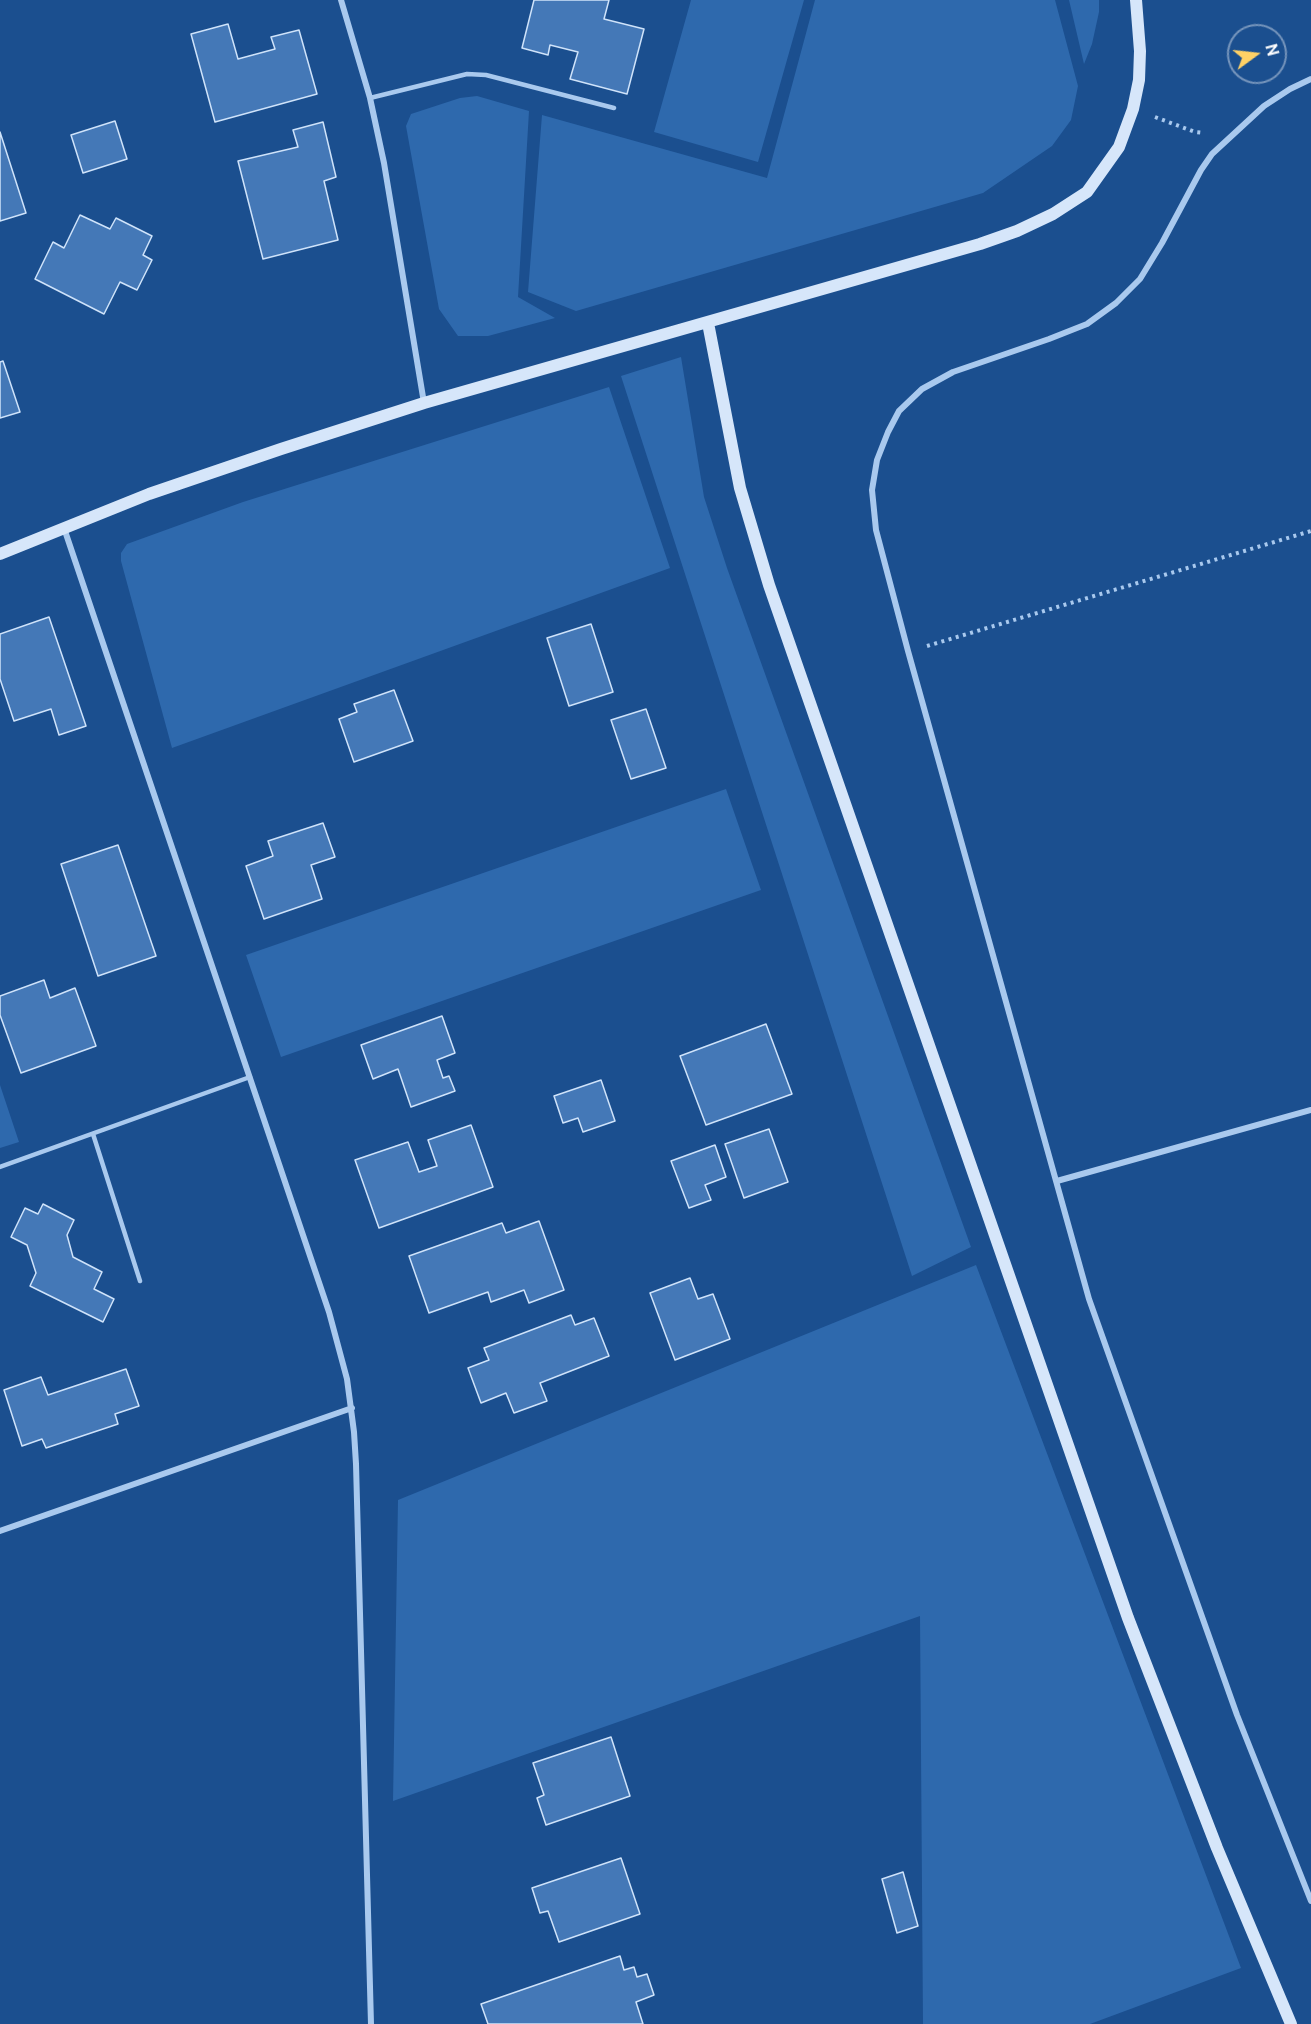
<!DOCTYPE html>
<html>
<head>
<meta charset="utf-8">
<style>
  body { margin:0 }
  #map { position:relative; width:1311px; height:2024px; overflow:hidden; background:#1b4f8f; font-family:Ubuntu,sans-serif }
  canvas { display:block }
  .north { position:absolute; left:1227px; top:24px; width:60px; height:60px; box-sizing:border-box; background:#1b4f8f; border:2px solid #7695bc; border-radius:50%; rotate:75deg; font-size:16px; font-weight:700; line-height:24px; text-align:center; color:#fff }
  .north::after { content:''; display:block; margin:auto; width:21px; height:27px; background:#ffd166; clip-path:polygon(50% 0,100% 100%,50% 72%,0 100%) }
</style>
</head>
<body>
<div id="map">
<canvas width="1311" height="2024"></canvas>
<div class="north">N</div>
</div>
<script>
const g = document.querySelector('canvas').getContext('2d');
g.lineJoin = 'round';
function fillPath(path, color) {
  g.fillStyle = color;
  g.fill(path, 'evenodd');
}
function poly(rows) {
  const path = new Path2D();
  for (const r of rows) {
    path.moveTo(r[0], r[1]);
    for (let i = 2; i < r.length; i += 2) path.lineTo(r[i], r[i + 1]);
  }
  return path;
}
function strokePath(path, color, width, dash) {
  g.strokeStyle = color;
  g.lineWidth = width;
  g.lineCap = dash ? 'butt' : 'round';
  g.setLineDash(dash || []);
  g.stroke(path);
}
fillPath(poly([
  [691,0,804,0,758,162,654,132],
  [815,0,1055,0,1078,86,1071,120,1052,146,983,193,576,311,528,292,542,115,767,178],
  [1069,0,1099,0,1099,12,1092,44,1084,64],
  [477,96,529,111,518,297,555,318,488,336,458,336,439,309,406,126,411,114,460,98],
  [681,357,704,497,727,568,971,1247,912,1276,621,376],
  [609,387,670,568,172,748,121,561,121,553,127,544,243,502],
  [726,789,761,890,281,1057,246,955],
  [0,1085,19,1142,0,1148],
  [976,1265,1241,1968,1090,2024,923,2024,920,1616,393,1801,398,1500]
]), '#2e69ad');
const building = poly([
  [534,0,609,0,604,19,644,29,627,94,570,79,578,52,550,45,548,55,522,48,534,0],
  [228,24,238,59,275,49,271,37,299,30,317,94,215,122,191,34,228,24],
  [115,121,127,159,83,173,71,135,115,121],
  [323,122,336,177,324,181,338,240,263,259,238,161,298,147,293,130,323,122],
  [0,132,26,213,0,221,0,132],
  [80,215,110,229,116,218,152,236,143,255,152,260,137,290,120,282,104,314,35,279,53,242,64,248,80,215],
  [3,361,20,412,0,418,0,362,3,361],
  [49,617,86,726,59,735,51,709,14,721,0,679,0,634,49,617],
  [591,624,613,692,569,706,547,638,591,624],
  [394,690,413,741,354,762,339,719,357,712,354,704,394,690],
  [646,709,666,768,631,779,611,720,646,709],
  [323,823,335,857,311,865,322,899,264,919,246,866,273,856,268,841,323,823],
  [118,845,156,956,98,976,61,864,118,845],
  [44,980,50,998,75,988,96,1046,21,1073,0,1015,0,996,44,980],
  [442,1016,455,1053,437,1060,443,1078,449,1076,455,1091,411,1107,398,1069,373,1079,361,1045,442,1016],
  [766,1024,792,1094,706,1125,680,1056,766,1024],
  [601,1080,615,1121,583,1132,578,1118,563,1123,554,1096,601,1080],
  [471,1125,493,1187,379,1228,355,1160,408,1142,419,1172,437,1166,428,1140,471,1125],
  [769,1129,788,1182,744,1198,725,1144,769,1129],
  [715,1145,726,1177,705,1185,711,1200,689,1208,671,1161,715,1145],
  [43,1204,74,1220,67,1235,73,1257,102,1272,94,1289,114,1299,103,1322,30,1286,36,1273,27,1245,11,1237,25,1208,38,1214,43,1204],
  [539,1221,564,1290,529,1303,524,1290,491,1302,488,1292,429,1313,409,1256,502,1223,506,1233,539,1221],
  [690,1278,698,1299,713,1294,730,1339,675,1360,650,1293,690,1278],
  [571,1315,575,1325,594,1318,609,1356,540,1383,547,1401,514,1413,506,1393,481,1403,468,1368,489,1360,484,1348,571,1315],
  [126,1369,139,1406,115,1414,118,1424,46,1448,42,1439,22,1446,4,1390,41,1377,48,1395,126,1369],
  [611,1737,630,1796,546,1825,537,1798,544,1795,533,1763,611,1737],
  [621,1858,640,1914,559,1942,548,1911,540,1913,532,1888,621,1858],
  [903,1872,918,1926,897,1933,882,1879,903,1872],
  [620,1956,624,1970,634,1967,637,1977,647,1974,654,1995,636,2002,643,2024,488,2024,481,2004,620,1956]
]);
fillPath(building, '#4478b7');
strokePath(building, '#cfe3fa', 1.5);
strokePath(poly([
  [1155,117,1195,132,1204,133],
  [927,646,1311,531]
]), '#a9c9ee', 4, [3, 4.5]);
strokePath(poly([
  [370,98,467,74,486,75,614,108],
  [93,1134,140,1281],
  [0,1167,250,1077]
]), '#a9c9ee', 4.5);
strokePath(poly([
  [341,0,370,98,384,163,424,403],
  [1311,79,1290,89,1264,106,1212,154,1201,170,1162,243,1140,279,1116,303,1087,324,1049,339,953,372,922,389,899,411,888,432,877,460,872,490,876,530,908,651,1089,1299,1237,1715,1311,1901],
  [64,528,329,1312,347,1379,354,1432,356,1464,371,2024],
  [1057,1181,1311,1110],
  [0,1531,352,1408]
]), '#a9c9ee', 6);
strokePath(poly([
  [708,323,740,488,769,585,1128,1618,1217,1848,1291,2024],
  [0,554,149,494,281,449,424,403,980,244,1017,231,1053,214,1087,192,1119,147,1133,109,1139,80,1140,51,1136,0]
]), '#d6e6fa', 12);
</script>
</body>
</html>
